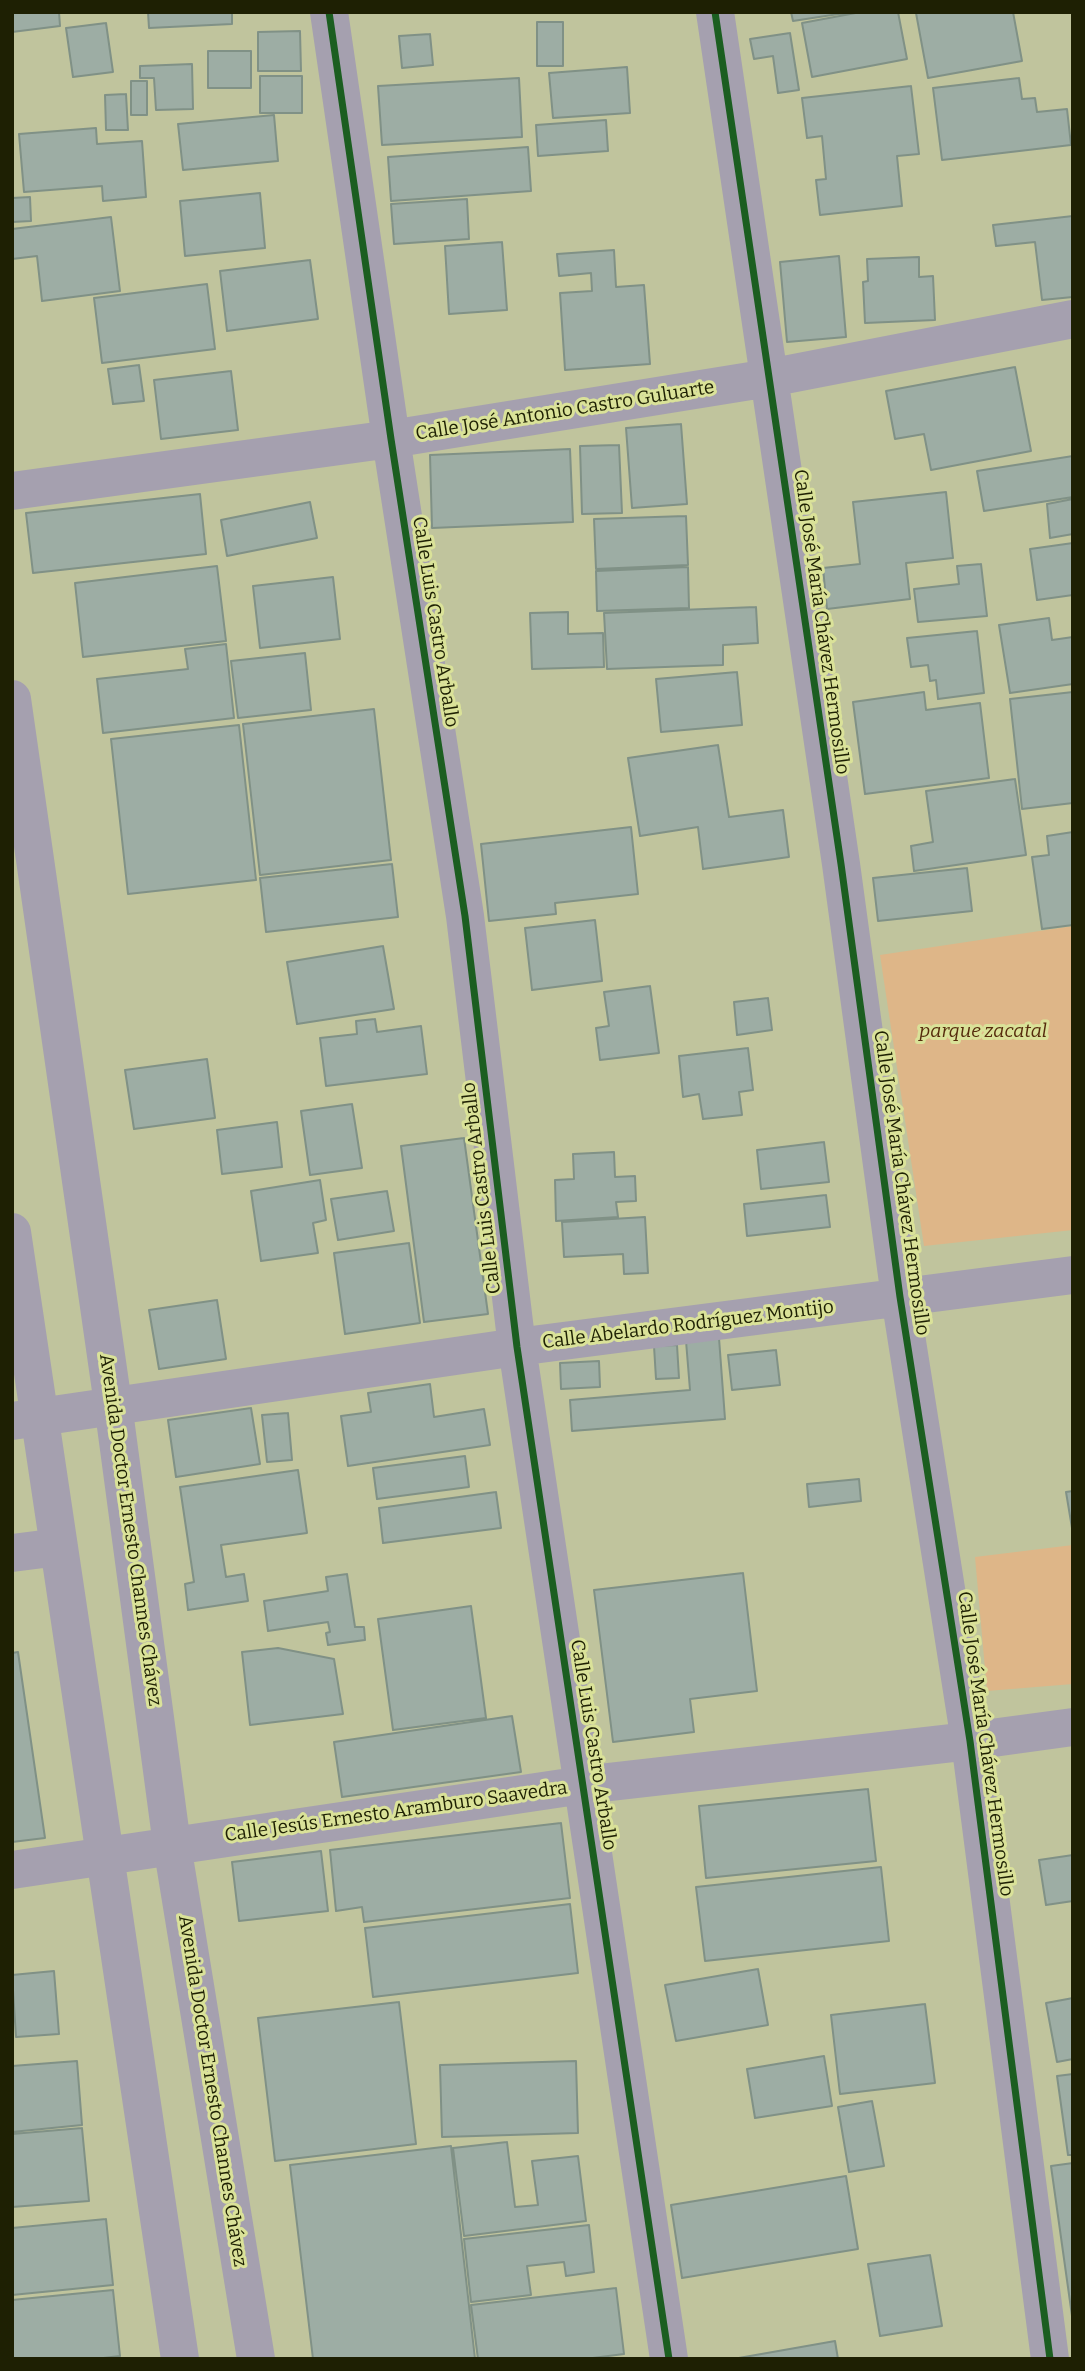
<!DOCTYPE html>
<html>
<head>
<meta charset="utf-8">
<style>
  body { margin:0 }
  #map { position:relative; width:1085px; height:2371px; overflow:hidden; background:#c0c49d; font-family:Bitter,serif }
  canvas { display:block }
  .frame { position:absolute; inset:0; border:14px solid #1e2003; pointer-events:none }
</style>
</head>
<body>
<div id="map">
<canvas width="1085" height="2371"></canvas>
<div class="frame"></div>
</div>
<script>
const g = document.querySelector('canvas').getContext('2d');
g.lineJoin = 'round';
function fillPath(path, color) {
  g.fillStyle = color;
  g.fill(path, 'evenodd');
}
function poly(rows) {
  const path = new Path2D();
  for (const r of rows) {
    path.moveTo(r[0], r[1]);
    for (let i = 2; i < r.length; i += 2) path.lineTo(r[i], r[i + 1]);
  }
  return path;
}
function strokePath(path, color, width, dash) {
  g.strokeStyle = color;
  g.lineWidth = width;
  g.lineCap = dash ? 'butt' : 'round';
  g.setLineDash(dash || []);
  g.stroke(path);
}
function drawText(font, color, halo, rows, align = 'center') {
  g.font = font + ' Bitter,serif';
  g.lineWidth = 6;
  g.setLineDash([]);
  g.textBaseline = 'middle';
  g.strokeStyle = halo;
  g.fillStyle = color;
  for (const [text, x, y, turn = 0] of rows) {
    g.save();
    g.translate(x, y);
    g.rotate((+turn || 0) * Math.PI / 180);
    g.textAlign = isNaN(turn) ? turn : align;
    if (halo) g.strokeText(text, 0, 0);
    g.fillText(text, 0, 0);
    g.restore();
  }
}
fillPath(poly([
  [1073,926,1073,1230,924,1246,880,955],
  [1073,1545,1073,1684,987,1691,975,1557]
]), '#deb688');
const building = poly([
  [12,12,59,12,60,26,12,32,12,12],
  [148,12,232,12,232,24,149,28,148,12],
  [791,12,845,12,845,13,793,21,791,12],
  [861,12,898,12,907,59,812,77,802,23,861,12],
  [921,12,1013,12,1022,61,928,78,916,13,921,12],
  [537,22,563,22,563,66,537,66,537,22],
  [106,23,113,72,73,77,66,28,106,23],
  [300,31,301,71,258,71,258,32,300,31],
  [790,33,799,90,778,93,773,56,754,59,750,39,790,33],
  [430,34,433,65,402,68,399,36,430,34],
  [208,51,251,51,251,88,208,88,208,51],
  [192,64,193,109,156,110,154,78,140,78,140,66,192,64],
  [627,67,630,113,553,118,549,73,627,67],
  [260,76,302,76,302,113,260,113,260,76],
  [519,78,522,137,382,145,378,86,519,78],
  [1019,78,1022,99,1035,98,1037,112,1067,109,1071,145,942,160,933,88,1019,78],
  [131,81,147,81,147,115,131,115,131,81],
  [911,86,919,154,897,156,902,206,820,215,816,180,826,179,822,136,807,138,802,98,911,86],
  [126,94,128,130,106,130,105,95,126,94],
  [274,115,278,161,183,170,178,124,274,115],
  [606,120,608,151,538,156,536,125,606,120],
  [96,128,97,144,142,141,146,197,103,201,102,186,24,192,19,134,96,128],
  [528,147,531,191,391,201,388,157,528,147],
  [260,193,265,248,185,256,180,201,260,193],
  [30,197,31,221,12,222,12,198,30,197],
  [467,199,469,239,394,244,391,204,467,199],
  [1073,216,1073,297,1042,300,1035,242,996,246,993,225,1073,216],
  [111,217,120,291,42,301,37,256,12,259,12,229,111,217],
  [502,242,507,310,449,314,445,246,502,242],
  [614,250,616,287,644,285,650,364,565,370,560,293,592,291,591,273,559,276,557,254,614,250],
  [839,256,846,337,787,342,780,262,839,256],
  [919,257,919,277,933,276,935,320,865,323,863,282,868,281,867,259,919,257],
  [310,260,318,319,227,331,220,271,310,260],
  [207,284,215,349,102,363,94,298,207,284],
  [139,365,144,401,113,404,108,369,139,365],
  [1015,367,1031,451,931,470,924,434,895,439,886,391,1015,367],
  [231,371,238,430,161,439,154,380,231,371],
  [681,424,687,504,632,508,626,428,681,424],
  [619,445,622,513,582,514,580,446,619,445],
  [570,449,573,522,432,528,430,455,570,449],
  [1073,456,1073,497,984,511,977,471,1073,456],
  [946,492,953,558,906,563,910,599,827,609,823,568,860,564,853,502,946,492],
  [200,494,206,554,33,573,26,513,200,494],
  [1073,499,1073,534,1050,538,1047,504,1073,499],
  [310,502,317,538,227,556,221,520,310,502],
  [686,516,688,565,596,569,594,519,686,516],
  [1073,543,1073,595,1037,600,1030,549,1073,543],
  [981,564,987,616,918,622,914,589,959,584,957,566,981,564],
  [217,566,226,641,83,657,75,583,217,566],
  [688,567,689,608,597,611,596,571,688,567],
  [333,577,340,639,260,648,253,586,333,577],
  [756,607,758,643,723,645,723,665,607,669,604,613,756,607],
  [568,612,568,634,603,633,604,667,532,669,530,613,568,612],
  [1049,618,1052,640,1073,637,1073,684,1010,693,999,625,1049,618],
  [977,631,984,693,938,699,936,680,930,681,928,665,911,667,907,638,977,631],
  [226,644,234,718,103,733,97,679,188,669,185,649,226,644],
  [305,653,311,710,238,718,231,661,305,653],
  [737,672,742,725,661,732,656,679,737,672],
  [924,692,926,710,980,703,989,778,865,794,853,702,924,692],
  [1073,692,1073,803,1022,809,1010,699,1073,692],
  [374,709,391,860,260,875,243,724,374,709],
  [239,725,256,880,128,894,111,739,239,725],
  [718,745,729,817,783,810,789,857,703,869,698,827,640,836,628,758,718,745],
  [1015,779,1026,855,914,871,911,846,933,842,926,791,1015,779],
  [631,827,638,894,555,903,556,914,489,921,481,844,631,827],
  [1073,832,1073,925,1042,929,1032,857,1049,855,1047,836,1073,832],
  [392,864,398,917,266,932,260,878,392,864],
  [967,868,972,911,878,921,873,878,967,868],
  [595,920,602,981,532,990,525,928,595,920],
  [383,946,394,1009,297,1024,287,962,383,946],
  [650,986,659,1053,600,1060,596,1028,609,1026,604,992,650,986],
  [768,998,772,1030,737,1035,734,1002,768,998],
  [375,1019,377,1032,421,1026,427,1074,326,1086,320,1038,357,1034,356,1021,375,1019],
  [748,1048,753,1090,739,1092,742,1115,703,1119,699,1094,683,1097,679,1056,748,1048],
  [207,1059,215,1118,134,1129,125,1070,207,1059],
  [352,1104,362,1168,310,1175,301,1111,352,1104],
  [277,1122,282,1167,222,1174,217,1130,277,1122],
  [464,1138,488,1314,424,1322,401,1146,464,1138],
  [824,1142,829,1182,761,1189,757,1150,824,1142],
  [614,1152,615,1177,635,1176,636,1201,616,1202,618,1217,556,1221,555,1180,574,1179,573,1154,614,1152],
  [320,1180,326,1220,313,1223,318,1253,261,1261,251,1191,320,1180],
  [387,1191,394,1231,338,1240,331,1199,387,1191],
  [826,1195,830,1227,747,1236,744,1204,826,1195],
  [645,1217,648,1273,624,1274,623,1254,564,1257,562,1222,645,1217],
  [409,1243,420,1323,345,1334,334,1253,409,1243],
  [217,1300,226,1359,159,1369,149,1310,217,1300],
  [719,1338,725,1419,572,1431,570,1400,690,1390,686,1341,719,1338],
  [677,1345,679,1378,656,1379,654,1346,677,1345],
  [776,1350,780,1385,732,1390,728,1355,776,1350],
  [599,1361,600,1387,561,1389,560,1363,599,1361],
  [430,1384,434,1417,484,1409,490,1445,348,1466,341,1416,371,1412,368,1393,430,1384],
  [251,1408,260,1464,176,1477,168,1420,251,1408],
  [288,1413,292,1460,267,1462,262,1415,288,1413],
  [465,1456,469,1487,377,1499,373,1468,465,1456],
  [298,1470,307,1533,221,1545,226,1577,244,1574,248,1601,188,1610,185,1584,194,1582,180,1487,298,1470],
  [859,1479,861,1501,809,1507,807,1484,859,1479],
  [1073,1491,1073,1534,1066,1492,1073,1491],
  [496,1492,501,1528,383,1543,379,1508,496,1492],
  [743,1573,757,1691,690,1699,694,1732,613,1742,594,1590,743,1573],
  [347,1574,355,1627,364,1627,365,1640,328,1645,326,1633,330,1632,328,1622,268,1631,264,1601,328,1591,326,1577,347,1574],
  [471,1606,486,1718,393,1730,378,1619,471,1606],
  [278,1648,334,1659,343,1714,250,1725,242,1652,278,1648],
  [18,1652,45,1838,12,1842,12,1653,18,1652],
  [512,1716,521,1772,342,1797,334,1742,512,1716],
  [868,1789,876,1861,706,1878,699,1806,868,1789],
  [561,1823,570,1898,364,1922,362,1907,336,1911,330,1850,561,1823],
  [321,1851,328,1911,239,1921,232,1862,321,1851],
  [1073,1855,1073,1901,1046,1905,1039,1860,1073,1855],
  [881,1867,889,1941,705,1961,696,1887,881,1867],
  [570,1904,578,1973,373,1997,365,1928,570,1904],
  [758,1969,768,2025,676,2041,665,1985,758,1969],
  [54,1971,59,2034,16,2037,12,1975,54,1971],
  [1073,1998,1073,2059,1057,2062,1046,2003,1073,1998],
  [399,2002,416,2144,275,2161,258,2018,399,2002],
  [925,2004,935,2083,840,2094,831,2015,925,2004],
  [824,2056,832,2106,755,2118,747,2069,824,2056],
  [77,2061,82,2125,12,2132,12,2066,77,2061],
  [576,2061,578,2133,442,2137,440,2065,576,2061],
  [1073,2074,1073,2155,1068,2155,1057,2076,1073,2074],
  [872,2101,884,2166,849,2172,838,2107,872,2101],
  [82,2128,89,2201,12,2207,12,2134,82,2128],
  [507,2142,515,2207,538,2205,532,2161,578,2156,586,2221,464,2236,453,2148,507,2142],
  [451,2146,475,2359,313,2359,290,2165,451,2146],
  [1073,2163,1073,2323,1051,2166,1073,2163],
  [846,2176,858,2249,682,2278,671,2205,846,2176],
  [106,2219,113,2285,12,2295,12,2228,106,2219],
  [589,2225,594,2272,566,2276,564,2262,527,2266,531,2295,471,2302,464,2239,589,2225],
  [930,2255,942,2326,880,2336,868,2264,930,2255],
  [616,2288,624,2354,585,2359,478,2359,471,2305,616,2288],
  [113,2290,120,2356,95,2359,12,2359,12,2300,113,2290],
  [835,2341,838,2359,733,2359,835,2341]
]);
fillPath(building, '#9dada4');
strokePath(building, '#809186', 2);
strokePath(poly([
  [329,12,391,439,465,916,517,1347,669,2359],
  [715,12,841,864,900,1297,970,1741,1050,2359],
  [12,491,391,439,769,378,1073,319],
  [12,699,113,1404,172,1845,256,2359],
  [12,1232,180,2359],
  [12,1421,517,1347,1073,1275],
  [12,1553,59,1547],
  [12,1870,583,1785,970,1741,1073,1727]
]), '#a5a0af', 38);
strokePath(poly([
  [329,12,391,439,465,916,517,1347,669,2359],
  [715,12,841,864,900,1297,970,1741,1050,2359]
]), '#1b5e20', 7);
drawText('19px', '#1e2003', '#dae299', [
  ["Calle José Antonio Castro Guluarte",565,411,-9],
  ["Calle Luis Castro Arballo",435,622,81],
  ["Calle José María Chávez Hermosillo",821,622,82],
  ["Calle José María Chávez Hermosillo",901,1183,82],
  ["Calle Luis Castro Arballo",482,1188,-97],
  ["Calle Abelardo Rodríguez Montijo",688,1325,-7],
  ["Avenida Doctor Ernesto Channes Chávez",130,1530,82],
  ["Calle José María Chávez Hermosillo",985,1744,82],
  ["Calle Luis Castro Arballo",593,1745,81],
  ["Calle Jesús Ernesto Aramburo Saavedra",396,1812,-8],
  ["Avenida Doctor Ernesto Channes Chávez",212,2091,81]
]);
drawText('italic 19px', '#552b0c', '#dae299', [
  ["parque zacatal",983,1032]
]);
</script>
</body>
</html>
